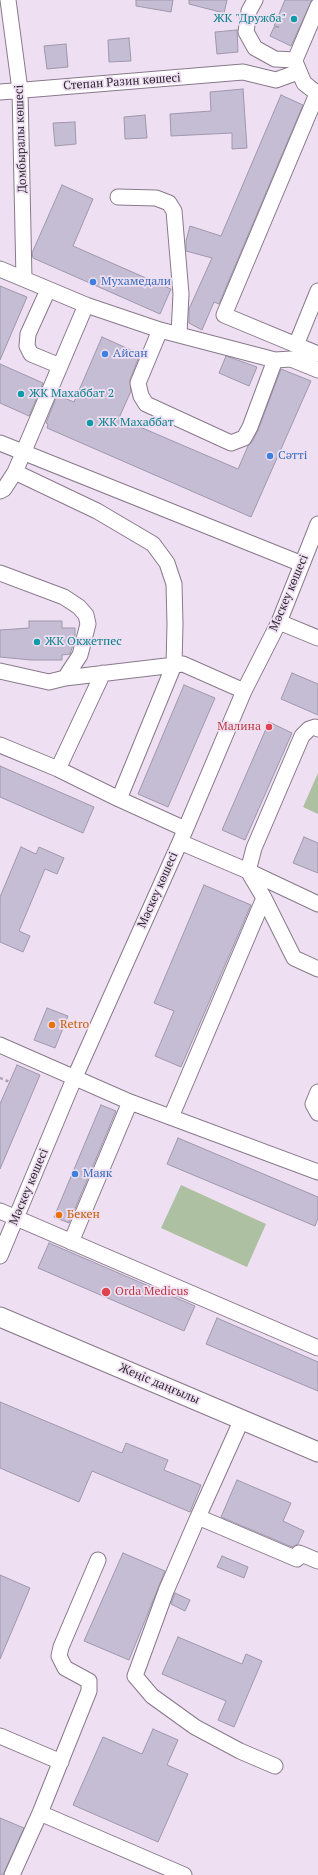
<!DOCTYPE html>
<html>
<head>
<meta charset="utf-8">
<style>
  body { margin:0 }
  canvas { display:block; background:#efdff2 }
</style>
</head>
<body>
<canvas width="318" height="1875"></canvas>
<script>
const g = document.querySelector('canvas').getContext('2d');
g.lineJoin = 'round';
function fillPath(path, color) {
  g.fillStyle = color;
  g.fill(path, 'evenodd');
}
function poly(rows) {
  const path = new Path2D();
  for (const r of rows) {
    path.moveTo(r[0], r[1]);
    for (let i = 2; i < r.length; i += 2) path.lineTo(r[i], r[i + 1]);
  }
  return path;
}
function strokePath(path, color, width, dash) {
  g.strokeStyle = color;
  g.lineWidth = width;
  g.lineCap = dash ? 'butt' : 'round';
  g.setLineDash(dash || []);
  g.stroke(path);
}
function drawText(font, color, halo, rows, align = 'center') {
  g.font = font + ' "PT Serif",serif';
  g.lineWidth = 3.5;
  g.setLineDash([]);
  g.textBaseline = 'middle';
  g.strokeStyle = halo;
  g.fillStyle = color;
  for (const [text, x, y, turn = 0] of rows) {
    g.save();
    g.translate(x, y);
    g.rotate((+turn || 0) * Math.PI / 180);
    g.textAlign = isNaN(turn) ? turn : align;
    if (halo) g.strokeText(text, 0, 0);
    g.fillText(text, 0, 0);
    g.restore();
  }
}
fillPath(poly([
  [318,773,318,814,303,807],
  [181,1185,266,1224,247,1267,161,1228]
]), '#adc0a1');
const building = poly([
  [136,0,173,0,171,12,136,6,136,0],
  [189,0,227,0,224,13,189,4,189,0],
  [285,0,312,0,291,46,270,36,274,27,279,27,274,26,285,0],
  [237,30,238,52,217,54,215,32,237,30],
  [129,38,131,61,109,62,108,40,129,38],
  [66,44,68,67,47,69,44,46,66,44],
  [243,89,247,148,232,149,232,133,171,136,170,114,211,111,210,92,243,89],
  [281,95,303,105,219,304,214,302,202,330,189,323,189,309,212,258,186,251,186,241,190,226,221,236,281,95],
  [145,115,147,138,125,139,124,117,145,115],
  [75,122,76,144,55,146,53,123,75,122],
  [62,185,93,199,73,246,171,289,160,314,33,258,32,253,62,185],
  [0,286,27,297,0,360,0,286],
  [102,337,140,354,130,380,131,391,119,418,238,469,248,446,252,442,258,430,281,369,311,381,251,517,47,428,48,424,46,423,57,395,74,402,102,337],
  [226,356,257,367,249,386,219,373,226,356],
  [0,364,43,383,29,416,0,403,0,364],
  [29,621,62,621,62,628,75,628,75,639,70,654,62,655,62,660,31,660,0,657,0,630,29,628,29,621],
  [292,673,318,684,318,715,281,699,292,673],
  [184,685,215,698,168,807,138,794,184,685],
  [269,722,292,733,245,840,222,830,269,722],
  [0,766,94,807,83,833,0,797,0,766],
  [304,837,318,843,318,873,293,863,304,837],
  [21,847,36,854,39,847,64,858,57,874,45,869,19,931,30,936,23,952,0,942,0,897,21,847],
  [204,885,251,905,181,1067,155,1056,174,1011,154,1003,204,885],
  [47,1008,68,1016,55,1048,34,1040,47,1008],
  [17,1065,40,1075,0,1169,0,1104,17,1065],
  [101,1105,116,1111,69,1223,54,1217,101,1105],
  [178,1138,318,1197,318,1218,315,1226,167,1164,178,1138],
  [49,1243,195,1306,184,1331,38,1268,49,1243],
  [217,1318,318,1362,318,1391,206,1344,217,1318],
  [0,1402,122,1453,126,1443,168,1460,164,1470,201,1485,190,1512,92,1471,79,1502,0,1468,0,1402],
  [237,1480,291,1503,283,1521,304,1531,298,1544,292,1547,221,1517,237,1480],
  [123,1553,165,1571,129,1660,84,1641,123,1553],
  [222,1556,248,1567,244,1578,217,1567,222,1556],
  [0,1575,30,1588,0,1659,0,1575],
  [175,1593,190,1600,185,1611,171,1604,175,1593],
  [178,1637,242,1664,246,1654,262,1661,234,1727,218,1720,226,1701,162,1674,178,1637],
  [153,1729,178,1740,167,1765,188,1774,158,1842,73,1805,103,1737,142,1754,153,1729],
  [0,1818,24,1828,3,1875,0,1875,0,1818]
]);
fillPath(building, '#c4bdd3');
strokePath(building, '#9f98ad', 1);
const minor = poly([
  [8,0,20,90,24,279],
  [255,0,249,11,246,32,255,48,275,59,295,60],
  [295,60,318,6],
  [296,64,304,83,318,94],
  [0,92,243,72,276,80,298,72],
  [317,94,224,315,318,354],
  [118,197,156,198,169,203,174,211,181,294,179,334],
  [0,269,86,305],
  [48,290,28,334,27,346,31,354,60,366],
  [160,330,138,383,141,396,146,404,231,443,244,438,250,427,275,360],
  [296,345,318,291],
  [0,443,302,564],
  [0,491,4,489,15,472,86,305,160,330,275,360,291,359,318,370],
  [0,573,64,597,79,607,86,615,88,624,80,655,65,678],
  [279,622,318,638],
  [0,671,49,682,65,678,183,664,244,691],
  [318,729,315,727,309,729,302,736,254,848,248,871,318,904],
  [0,745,58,769,119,799,174,665,175,624,174,584,167,563,153,544,97,511,15,472],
  [58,769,103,673],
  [119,799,185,829],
  [264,898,294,958,318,969],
  [0,1045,130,1102,318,1172],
  [318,1092,313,1104,318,1113],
  [171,1117,264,898,248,871,180,842],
  [0,1211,318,1348],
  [71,1242,130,1102],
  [0,1256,74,1079,180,842,244,691,279,622,318,524],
  [242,1419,198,1517,297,1559,299,1553,318,1561],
  [198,1517,166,1591,135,1676,152,1696,195,1727,240,1751,275,1766],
  [0,1736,61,1762],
  [40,1813,184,1875],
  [12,1875,40,1813,89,1691,89,1681,65,1668,59,1656,61,1647,98,1560]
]);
const major = poly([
  [0,1317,318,1452]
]);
strokePath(minor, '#88798b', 17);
strokePath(major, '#88798b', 21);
strokePath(poly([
  [0,1078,10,1082]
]), '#ada1b0', 2.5, [3, 3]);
strokePath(minor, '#fff', 15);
strokePath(major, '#fff', 19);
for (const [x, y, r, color] of [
  [294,19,4,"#0f9aa8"],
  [93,282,4,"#3f7fe0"],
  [105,354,4,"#3f7fe0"],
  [21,394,4,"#0f9aa8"],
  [90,423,4,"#0f9aa8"],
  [270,456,4,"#3f7fe0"],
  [37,642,4,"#0f9aa8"],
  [269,727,4,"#e0444e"],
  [52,1025,4,"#e8710a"],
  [75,1174,4,"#3f7fe0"],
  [59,1215,4,"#e8710a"],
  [106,1292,5,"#e0444e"]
]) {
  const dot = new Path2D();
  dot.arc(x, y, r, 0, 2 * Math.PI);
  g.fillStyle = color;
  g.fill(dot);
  strokePath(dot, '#efdff2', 1.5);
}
drawText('12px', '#0d838f', '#efdff2', [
  ["ЖК \"Дружба\"",286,19,"right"],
  ["ЖК Махаббат 2",29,394],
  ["ЖК Махаббат",98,423],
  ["ЖК Окжетпес",45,642]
], 'left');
drawText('12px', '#2f2931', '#efdff2', [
  ["Степан Разин көшесі",122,82,-4],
  ["Домбыралы көшесі",21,139,-92],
  ["Мәскеу көшесі",289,593,-67],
  ["Мәскеу көшесі",158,890,-66],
  ["Мәскеу көшесі",29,1187,-67],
  ["Жеңіс даңғылы",159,1384,23]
]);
drawText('12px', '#366cbe', '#efdff2', [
  ["Мухамедали",101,282],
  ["Айсан",113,354],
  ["Сәтті",278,456],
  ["Маяк",83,1174]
], 'left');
drawText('12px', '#be3a42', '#efdff2', [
  ["Малина",261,727],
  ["Orda Medicus",115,1292,"left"]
], 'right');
drawText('12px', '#c56008', '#efdff2', [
  ["Retro",60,1025],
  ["Бекен",67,1215]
], 'left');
</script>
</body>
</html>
